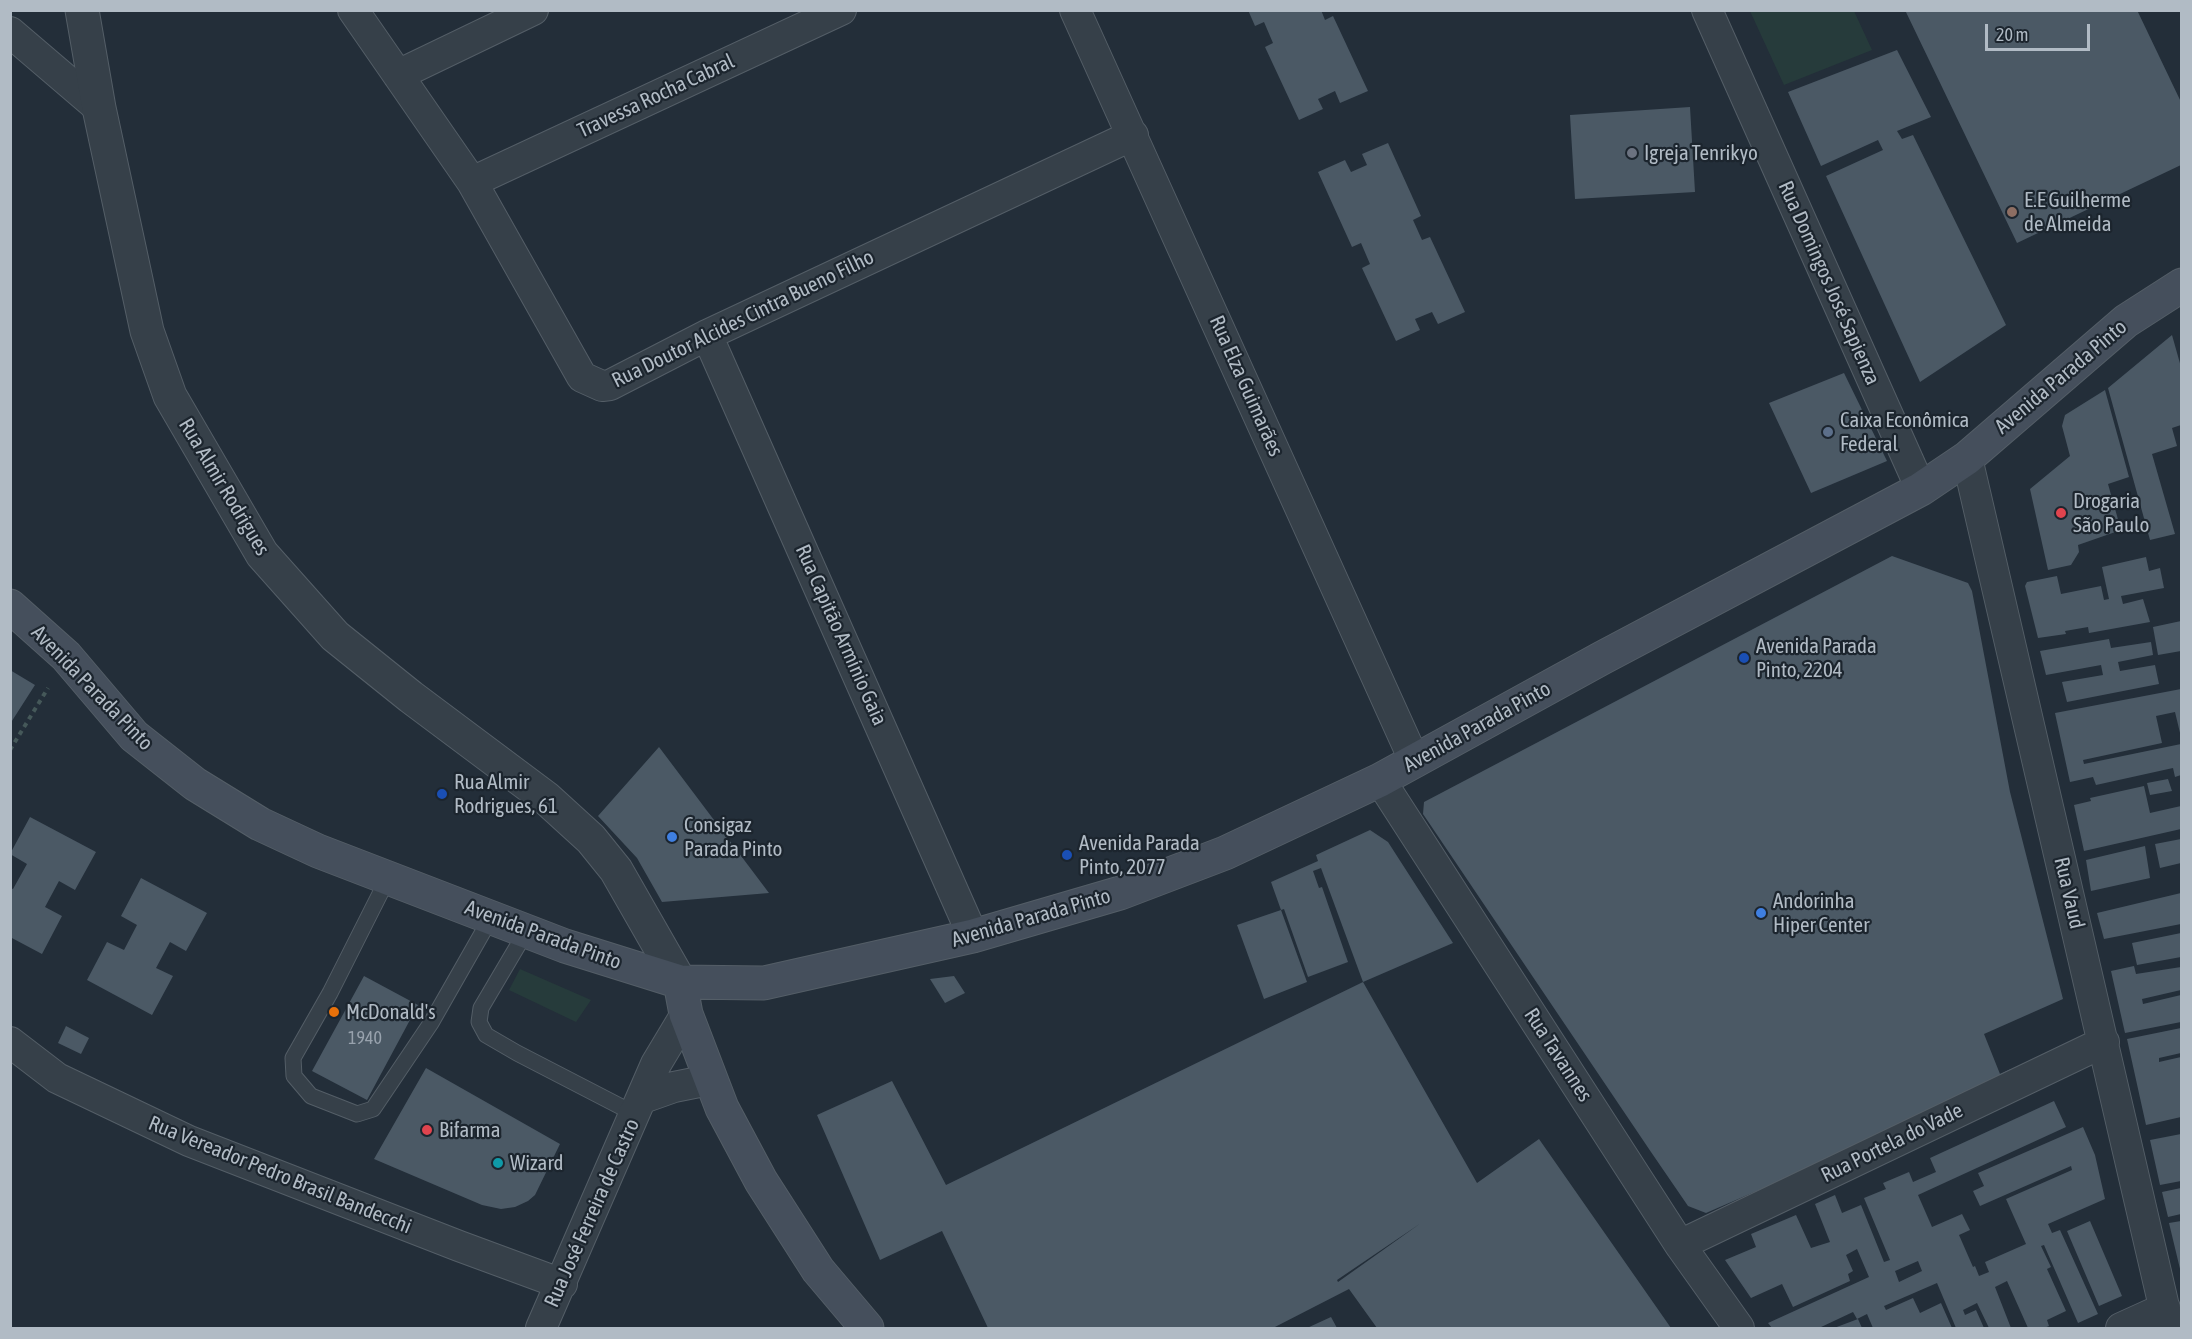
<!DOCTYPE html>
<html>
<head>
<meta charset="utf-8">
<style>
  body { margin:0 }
  #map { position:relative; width:2192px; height:1339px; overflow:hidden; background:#232e39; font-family:"Asap Condensed",sans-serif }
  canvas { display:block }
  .frame { position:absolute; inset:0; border:12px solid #b1bbc5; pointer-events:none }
  .scale { position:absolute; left:1985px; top:24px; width:105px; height:27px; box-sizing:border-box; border:3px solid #b1bbc5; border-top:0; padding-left:8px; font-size:18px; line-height:21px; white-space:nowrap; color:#b1bbc5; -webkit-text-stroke:4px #1c252e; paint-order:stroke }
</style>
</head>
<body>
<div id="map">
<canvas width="2192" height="1339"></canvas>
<div class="frame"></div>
<div class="scale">20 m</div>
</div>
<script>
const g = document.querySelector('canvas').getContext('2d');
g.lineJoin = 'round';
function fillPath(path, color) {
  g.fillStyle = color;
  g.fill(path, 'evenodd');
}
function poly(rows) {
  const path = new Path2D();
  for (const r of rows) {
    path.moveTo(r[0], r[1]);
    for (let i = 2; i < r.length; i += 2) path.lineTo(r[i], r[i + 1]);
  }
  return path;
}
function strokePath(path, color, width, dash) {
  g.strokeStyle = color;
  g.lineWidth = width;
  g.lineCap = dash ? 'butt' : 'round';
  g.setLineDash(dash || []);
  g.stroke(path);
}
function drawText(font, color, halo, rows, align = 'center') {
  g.font = font + ' "Asap Condensed",sans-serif';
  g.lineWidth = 4.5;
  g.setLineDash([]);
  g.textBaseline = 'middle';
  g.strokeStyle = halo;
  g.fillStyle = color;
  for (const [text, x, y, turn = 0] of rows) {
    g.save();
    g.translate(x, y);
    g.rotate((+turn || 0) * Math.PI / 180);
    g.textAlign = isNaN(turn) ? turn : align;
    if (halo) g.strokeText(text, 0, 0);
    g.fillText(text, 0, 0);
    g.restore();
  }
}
fillPath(poly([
  [1750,11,1854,11,1872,50,1784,85],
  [520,969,591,1000,576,1022,509,990]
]), '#263b3b');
fillPath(poly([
  [1248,10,1321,10,1325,20,1333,16,1368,91,1340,103,1335,91,1318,99,1323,109,1299,120,1265,47,1273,43,1264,22,1255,26],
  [1905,10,2137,10,2181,102,2181,165,2017,243],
  [1897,50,1931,117,1897,131,1902,139,1913,135,2006,325,1920,382,1826,176,1883,150,1878,140,1821,166,1788,92],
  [1690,107,1695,192,1575,199,1570,115],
  [1388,143,1421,216,1413,220,1422,240,1430,237,1465,312,1438,324,1432,312,1415,319,1420,330,1396,341,1362,268,1370,264,1361,243,1352,247,1318,172,1345,160,1351,172,1367,165,1362,154],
  [2172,335,2181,367,2181,425,2172,428,2177,446,2152,454,2175,534,2150,540,2108,388],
  [1844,373,1887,461,1811,493,1769,403],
  [2105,390,2129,477,2108,484,2121,530,2078,545,2079,552,2071,565,2048,570,2030,489,2070,456,2062,426,2065,415],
  [1892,556,1968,583,1972,591,2010,792,2063,999,1984,1034,2000,1074,2011,1069,2015,1079,1706,1213,1688,1206,1651,1152,1423,814,1424,802],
  [2146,557,2149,571,2160,568,2164,588,2121,596,2123,604,2143,599,2150,622,2089,633,2088,627,2065,631,2066,634,2038,638,2025,586,2027,582,2057,576,2061,594,2101,586,2104,600,2109,599,2102,567],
  [2181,621,2181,651,2158,655,2153,627],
  [2109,639,2111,648,2151,642,2153,655,2118,662,2120,671,2155,665,2159,684,2067,702,2062,682,2103,675,2101,665,2046,675,2040,651],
  [10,670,35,685,10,724],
  [2181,689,2181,737,2175,712,2156,716,2162,743,2083,760,2084,764,2181,744,2181,775,2175,777,2173,768,2096,785,2093,777,2070,782,2055,713],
  [659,747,769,893,662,902,637,858,598,816],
  [2168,779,2172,791,2150,795,2147,783],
  [2144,786,2150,813,2181,806,2181,829,2084,851,2074,805,2091,801,2090,798],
  [30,817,96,852,75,890,59,881,45,907,62,916,42,954,10,937,10,888,13,889,27,864,10,854],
  [1370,830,1388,842,1453,943,1363,982,1321,868,1313,871,1319,888,1322,887,1348,962,1308,977,1284,909,1281,910,1307,982,1264,999,1237,925,1281,910,1271,882,1318,861,1316,855],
  [2181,839,2181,863,2160,868,2155,844],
  [2145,846,2150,878,2091,891,2086,860],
  [141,878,207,913,186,951,170,942,156,968,173,976,152,1015,87,980,107,942,124,950,137,925,121,916],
  [2181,893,2181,924,2104,939,2097,913],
  [2181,933,2181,957,2137,965,2132,943],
  [2134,966,2136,974,2181,967,2181,990,2142,999,2143,1004,2181,995,2181,1022,2125,1033,2111,971],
  [364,976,418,1005,367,1100,312,1071],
  [954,976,965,993,945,1003,930,979],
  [1363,982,1477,1183,1539,1139,1671,1328,1377,1328,1349,1289,1273,1328,988,1328,942,1231,880,1260,817,1115,892,1081,946,1185],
  [1421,1223,1338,1282,1337,1280],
  [66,1026,89,1038,81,1054,58,1043],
  [2181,1028,2181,1053,2159,1058,2159,1062,2181,1057,2181,1117,2146,1125,2127,1039],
  [426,1068,560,1144,535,1195,528,1201,515,1207,501,1209,482,1205,374,1159],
  [2054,1101,2066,1127,1918,1195,1932,1227,1962,1214,1970,1230,1959,1235,1973,1267,1975,1266,1979,1276,1989,1272,1985,1262,2026,1244,2006,1199,2072,1170,2071,1166,1980,1206,1973,1191,1984,1186,1978,1173,2083,1127,2095,1155,2105,1199,2048,1224,2052,1233,2060,1230,2098,1314,2078,1323,2044,1245,2041,1246,2051,1267,2047,1269,2066,1311,2047,1320,2049,1326,2044,1328,2028,1328,2007,1281,1995,1287,2011,1328,1989,1328,1977,1303,1963,1310,1965,1315,1976,1310,1984,1328,1956,1328,1937,1283,1884,1306,1886,1310,1913,1298,1920,1313,1941,1303,1952,1328,1873,1328,1867,1314,1857,1319,1853,1312,1819,1328,1772,1328,1768,1323,1869,1277,1857,1249,1846,1255,1853,1271,1848,1274,1850,1281,1793,1307,1782,1284,1751,1298,1725,1260,1756,1247,1751,1234,1796,1215,1811,1248,1830,1242,1815,1204,1835,1195,1842,1213,1861,1205,1884,1262,1890,1260,1864,1198,1886,1189,1883,1183,1909,1172,1913,1182,1936,1172,1930,1158],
  [1918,1261,1922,1271,1899,1282,1895,1271],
  [2181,1134,2181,1181,2160,1185,2150,1140],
  [2181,1188,2181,1214,2168,1217,2162,1192],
  [2090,1221,2122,1296,2099,1306,2067,1231],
  [2181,1221,2181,1273,2169,1223],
  [1331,1317,1337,1328,1307,1328],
  [1858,1319,1862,1328,1834,1328]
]), '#4b5965');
const service = poly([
  [388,878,330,993,293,1058,294,1076,311,1096,357,1114,373,1109,431,1023,492,916],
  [527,930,481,1008,479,1022,486,1035,517,1053,635,1114]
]);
const minor = poly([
  [353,10,472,182,582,377,602,386,610,385,707,335,1133,135],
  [1075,10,1415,762],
  [1707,10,1921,489],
  [10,32,99,108],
  [398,75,533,10],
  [472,182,841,10],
  [707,335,973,936],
  [1967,458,2169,1328],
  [1380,780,1680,1245,1739,1328],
  [10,1042,57,1078,189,1141,459,1246,562,1284],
  [643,1098,674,1087,709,1080],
  [1680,1245,2104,1042],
  [541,1328,656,1064,686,1014],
  [2121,1328,2165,1308]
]);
const tertiary = poly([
  [82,10,99,108,147,331,170,396,262,554,335,636,411,697,546,798,591,839,616,870,680,982]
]);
const secondary = poly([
  [10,606,66,656,134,736,195,784,260,824,318,851,565,946,680,982,764,983,973,936,1120,893,1225,853,1380,780,1602,658,1921,489,1967,458,2126,321,2182,285],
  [680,982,686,1014,722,1108,761,1181,818,1270,867,1328]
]);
strokePath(service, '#545e67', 17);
strokePath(minor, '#545e67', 32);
strokePath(tertiary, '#545e67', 35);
strokePath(secondary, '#545e67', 35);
strokePath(poly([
  [10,750,48,688]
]), '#455859', 4, [4.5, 4.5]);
strokePath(service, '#364049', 15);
strokePath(minor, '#364049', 30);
strokePath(tertiary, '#364049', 33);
strokePath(secondary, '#454f5c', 33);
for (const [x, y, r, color] of [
  [1632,153,6,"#6b7280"],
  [2012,212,6,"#8d6e63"],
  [1828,432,6,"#5c6f8a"],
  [2061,513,6,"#e0444e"],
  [1744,658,6,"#1a4fb4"],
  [442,794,6,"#1a4fb4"],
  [672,837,6,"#3f7fe0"],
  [1067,855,6,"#1a4fb4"],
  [1761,913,6,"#3f7fe0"],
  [334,1012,6,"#e8710a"],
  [427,1130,6,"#e0444e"],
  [498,1163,6,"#0f9aa8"]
]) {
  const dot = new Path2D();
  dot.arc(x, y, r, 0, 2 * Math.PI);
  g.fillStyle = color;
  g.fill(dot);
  strokePath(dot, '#1c252e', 2);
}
drawText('18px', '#98a2ad', null, [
  ["1940",365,1038]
]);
drawText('21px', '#b1bbc5', '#1c252e', [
  ["Travessa Rocha Cabral",656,96,-25],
  ["Rua Domingos José Sapienza",1829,283,66],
  ["Rua Doutor Alcides Cintra Bueno Filho",743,319,-26],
  ["Avenida Parada Pinto",2061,377,-40],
  ["Rua Elza Guimarães",1246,386,66],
  ["Rua Almir Rodrigues",224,487,59],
  ["Rua Capitão Armínio Gaia",841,635,66],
  ["Avenida Parada Pinto",92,688,46],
  ["Avenida Parada Pinto",1477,727,-29],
  ["Rua Vaud",2069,893,77],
  ["Avenida Parada Pinto",1031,918,-16],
  ["Avenida Parada Pinto",543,935,20],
  ["Rua Tavannes",1558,1055,57],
  ["Rua Portela do Vade",1892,1143,-26],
  ["Rua Vereador Pedro Brasil Bandecchi",280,1175,22],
  ["Rua José Ferreira de Castro",592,1213,-66]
]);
drawText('21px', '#b1bbc5', '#1c252e', [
  ["Igreja Tenrikyo",1644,153],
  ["E.E Guilherme",2024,200],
  ["de Almeida",2024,224],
  ["Caixa Econômica",1840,420],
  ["Federal",1840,444],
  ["Drogaria",2073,501],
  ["São Paulo",2073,525],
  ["Avenida Parada",1756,646],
  ["Pinto, 2204",1756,670],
  ["Rua Almir",454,782],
  ["Rodrigues, 61",454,806],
  ["Consigaz",684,825],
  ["Parada Pinto",684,849],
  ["Avenida Parada",1079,843],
  ["Pinto, 2077",1079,867],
  ["Andorinha",1773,901],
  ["Hiper Center",1773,925],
  ["McDonald's",346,1012],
  ["Bifarma",439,1130],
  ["Wizard",510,1163]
], 'left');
</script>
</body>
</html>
